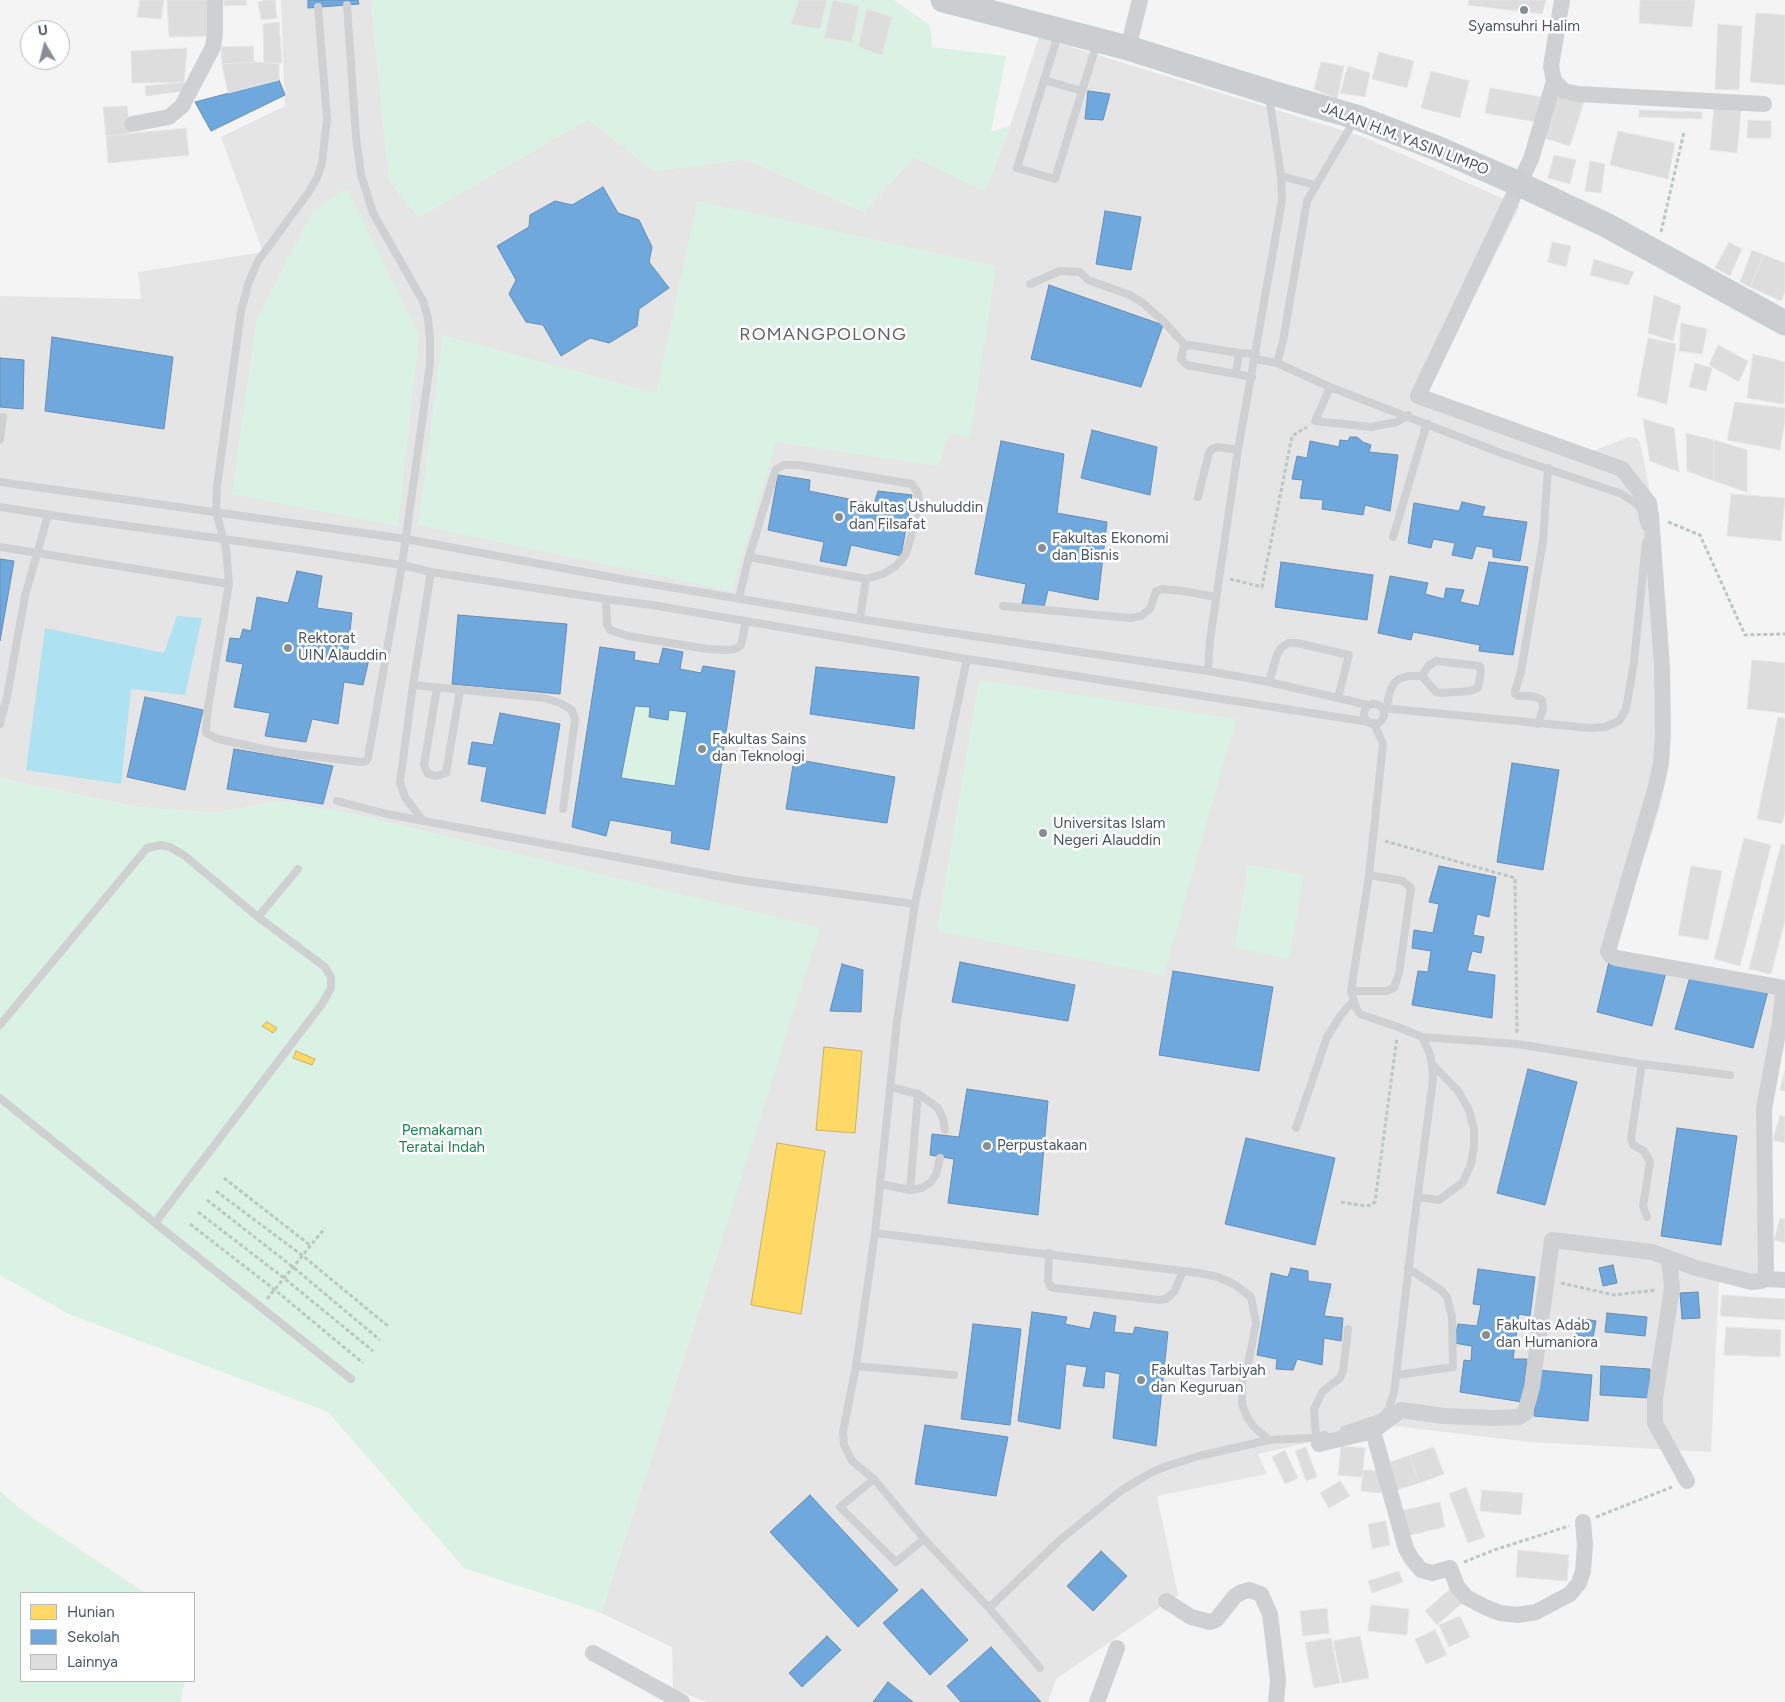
<!DOCTYPE html>
<html>
<head>
<meta charset="utf-8">
<style>
  body { margin:0 }
  #map { position:relative; width:1785px; height:1702px; overflow:hidden; background:#f4f4f4; font-family:Figtree,sans-serif }
  canvas { display:block }
  .legend { position:absolute; left:20px; top:1592px; width:175px; height:90px; box-sizing:border-box; background:#fff; border:1px solid #b7bbc0; margin:0; padding:6px 9px; list-style:none; font-size:15px; color:#4a5661 }
  .legend li { display:flex; align-items:center; gap:10px; height:25px }
  .legend b { width:25px; border:1px solid #b7bbc0 }
  .north { position:absolute; left:20px; top:20px; width:50px; height:50px; box-sizing:border-box; background:#fff; border:1px solid #b7bbc0; border-radius:50%; rotate:352deg; font-size:14px; font-weight:700; line-height:20px; text-align:center; color:#4a5661 }
  .north::after { content:''; display:block; margin:auto; width:18px; height:22px; background:#868d94; clip-path:polygon(50% 0,100% 100%,50% 72%,0 100%) }
</style>
</head>
<body>
<div id="map">
<canvas width="1785" height="1702"></canvas>
<ul class="legend">
<li><b style="height:14px;background:#ffd966"></b>Hunian</li>
<li><b style="height:14px;background:#6fa8dc"></b>Sekolah</li>
<li><b style="height:14px;background:#ddddde"></b>Lainnya</li>
</ul>
<div class="north">U</div>
</div>
<script>
const g = document.querySelector('canvas').getContext('2d');
g.lineJoin = 'round';
function fillPath(path, color) {
  g.fillStyle = color;
  g.fill(path, 'evenodd');
}
function poly(rows) {
  const path = new Path2D();
  for (const r of rows) {
    if (r.length === 3) {
      path.moveTo(r[0] + r[2], r[1]);
      path.arc(r[0], r[1], r[2], 0, 2 * Math.PI);
      continue;
    }
    path.moveTo(r[0], r[1]);
    for (let i = 2; i < r.length; i += 2) path.lineTo(r[i], r[i + 1]);
  }
  return path;
}
function strokePath(path, color, width, dash) {
  g.strokeStyle = color;
  g.lineWidth = width;
  g.lineCap = dash ? 'butt' : 'round';
  g.setLineDash(dash || []);
  g.stroke(path);
}
function drawText(font, color, halo, rows, align = 'center') {
  g.font = font + ' Figtree,sans-serif';
  g.lineWidth = 5;
  g.setLineDash([]);
  g.textBaseline = 'middle';
  g.strokeStyle = halo;
  g.fillStyle = color;
  for (const [text, x, y, turn = 0] of rows) {
    g.save();
    g.translate(x, y);
    g.rotate((+turn || 0) * Math.PI / 180);
    g.textAlign = isNaN(turn) ? turn : align;
    if (halo) g.strokeText(text, 0, 0);
    g.fillText(text, 0, 0);
    g.restore();
  }
}
fillPath(poly([
  [281,0,371,0,389,181,419,217,588,119,654,171,746,159,864,212,914,157,985,191,1010,126,1039,37,1361,136,1520,206,1425,394,1593,451,1629,437,1636,438,1640,442,1654,512,1670,756,1660,807,1646,852,1604,948,1785,982,1770,1114,1771,1285,1719,1280,1711,1452,1530,1442,1386,1425,1258,1454,1267,1474,1157,1496,1178,1595,1056,1679,1048,1702,708,1702,673,1689,672,1647,601,1613,719,1249,280,801,214,813,137,807,0,778,0,296,141,299,138,272,263,252,221,137,285,106]
]), '#e6e5e6');
fillPath(poly([
  [371,0,894,0,930,25,932,47,1006,56,991,132,1010,126,985,191,914,157,864,212,746,159,654,171,588,119,419,217,389,182],
  [347,188,419,333,398,526,232,494,257,318,313,211],
  [697,201,996,266,970,438,949,433,939,466,776,442,732,591,418,525,443,335,656,393],
  [979,680,1236,719,1164,975,937,931],
  [635,706,650,707,649,717,668,720,669,710,687,712,675,786,621,778],
  [0,778,137,807,214,813,280,801,360,815,820,928,719,1249,601,1613,464,1568,328,1412,69,1314,0,1275],
  [1248,865,1304,875,1289,959,1235,947],
  [0,1491,24,1512,145,1593,21,1593,21,1681,185,1681,180,1702,0,1702]
]), '#d9f2e3');
fillPath(poly([
  [177,616,202,618,185,695,131,689,121,784,26,770,45,628,164,653]
]), '#aee2f0');
const homes = poly([
  [267,1022,277,1028,273,1033,262,1026,267,1022],
  [824,1047,862,1051,855,1133,816,1130,824,1047],
  [296,1051,315,1059,312,1065,293,1058,296,1051],
  [777,1143,825,1151,801,1314,751,1305,777,1143]
]);
fillPath(homes, '#ffd966');
strokePath(homes, '#c9b264', 1);
const schools = poly([
  [308,0,358,0,359,4,308,8,308,0],
  [279,80,285,95,211,131,195,102,279,80],
  [1088,91,1110,94,1103,120,1085,119,1088,91],
  [603,187,618,213,639,220,652,247,649,262,669,288,639,309,637,326,609,343,590,338,561,356,543,325,526,322,509,294,516,280,497,246,529,227,530,215,555,201,572,205,603,187],
  [1105,211,1141,217,1131,270,1096,264,1105,211],
  [1049,285,1163,325,1141,387,1031,359,1049,285],
  [52,337,173,357,164,429,45,411,52,337],
  [0,358,24,360,23,409,0,407,0,358],
  [1092,430,1157,447,1150,495,1081,478,1092,430],
  [1350,437,1357,437,1363,442,1371,445,1369,452,1398,455,1390,511,1365,505,1363,515,1322,509,1323,500,1300,498,1303,480,1292,479,1297,456,1307,458,1310,441,1339,447,1340,440,1348,441,1350,437],
  [1001,441,1064,454,1057,513,1107,522,1098,600,1048,590,1044,607,1022,604,1026,584,975,574,1001,441],
  [778,475,810,480,809,491,874,504,878,491,912,495,901,556,851,545,846,566,820,561,824,542,768,530,778,475],
  [1462,502,1485,507,1482,516,1527,522,1520,561,1493,557,1493,549,1476,546,1472,559,1452,555,1455,543,1433,539,1431,548,1408,543,1414,503,1459,511,1462,502],
  [0,559,14,561,0,641,0,559],
  [1281,562,1373,575,1367,620,1275,607,1281,562],
  [1489,562,1528,567,1513,655,1479,651,1480,645,1413,632,1411,640,1378,633,1390,576,1428,583,1425,594,1444,599,1446,588,1464,590,1460,602,1479,606,1489,562],
  [297,571,322,576,317,608,352,613,347,657,369,659,363,685,344,682,338,724,312,719,306,742,265,736,270,713,234,707,243,664,226,661,230,638,240,639,243,629,251,631,257,597,288,603,297,571],
  [458,615,567,624,560,694,452,684,458,615],
  [600,647,635,652,634,660,659,664,663,648,683,652,680,669,701,673,703,666,735,671,709,850,671,843,672,831,610,820,606,836,572,827,600,647],
  [635,706,650,707,649,717,668,720,669,710,687,712,675,786,621,778,635,706],
  [816,667,919,677,914,729,810,714,816,667],
  [145,697,203,710,185,790,127,777,145,697],
  [500,713,560,724,545,814,481,801,487,767,468,764,472,742,493,745,500,713],
  [234,749,333,766,323,804,227,789,234,749],
  [794,759,895,777,887,823,786,809,794,759],
  [1512,763,1559,770,1543,870,1497,862,1512,763],
  [1439,866,1496,877,1489,917,1477,914,1473,935,1484,937,1481,953,1472,951,1467,971,1495,975,1492,1018,1412,1005,1418,971,1428,972,1431,951,1412,948,1414,930,1433,933,1439,904,1429,902,1439,866],
  [960,962,1075,985,1068,1021,952,1002,960,962],
  [1609,962,1666,972,1652,1026,1597,1012,1609,962],
  [842,964,863,970,861,1012,830,1011,842,964],
  [1173,971,1273,987,1259,1071,1159,1055,1173,971],
  [1690,977,1768,991,1753,1048,1675,1029,1690,977],
  [1528,1069,1577,1082,1545,1205,1497,1193,1528,1069],
  [967,1089,1048,1101,1038,1215,948,1203,954,1159,930,1155,932,1134,959,1137,967,1089],
  [1677,1128,1737,1136,1721,1245,1661,1236,1677,1128],
  [1246,1138,1335,1158,1315,1245,1225,1224,1246,1138],
  [1613,1265,1617,1283,1603,1286,1599,1268,1613,1265],
  [1291,1268,1308,1271,1308,1281,1331,1284,1324,1316,1343,1318,1341,1341,1324,1338,1322,1365,1297,1359,1293,1370,1276,1369,1277,1359,1257,1355,1271,1273,1288,1277,1291,1268],
  [1478,1269,1535,1277,1530,1316,1519,1314,1513,1359,1527,1359,1522,1402,1460,1392,1464,1360,1471,1361,1472,1346,1454,1343,1458,1324,1477,1326,1481,1305,1473,1304,1478,1269],
  [1698,1292,1700,1318,1682,1319,1680,1293,1698,1292],
  [1032,1312,1067,1317,1065,1324,1090,1329,1094,1312,1116,1316,1114,1332,1133,1334,1135,1327,1168,1332,1156,1446,1113,1438,1120,1374,1105,1371,1104,1388,1083,1386,1087,1367,1066,1364,1060,1429,1018,1421,1032,1312],
  [1607,1313,1647,1317,1645,1336,1605,1332,1607,1313],
  [1579,1318,1596,1321,1593,1338,1576,1335,1579,1318],
  [973,1324,1021,1329,1010,1425,961,1419,973,1324],
  [1601,1366,1650,1369,1649,1398,1600,1395,1601,1366],
  [1538,1370,1592,1375,1588,1421,1534,1416,1538,1370],
  [925,1425,1008,1437,996,1496,915,1484,925,1425],
  [810,1495,898,1590,858,1627,770,1532,810,1495],
  [1101,1551,1127,1576,1093,1611,1067,1586,1101,1551],
  [922,1589,968,1640,930,1675,883,1623,922,1589],
  [827,1636,841,1650,802,1687,789,1673,827,1636],
  [991,1647,1041,1702,961,1702,947,1686,991,1647],
  [888,1682,913,1702,873,1702,888,1682]
]);
fillPath(schools, '#6fa8dc');
strokePath(schools, '#648fb7', 1);
const building = poly([
  [140,0,164,0,161,19,137,17,140,0],
  [167,0,207,0,209,36,169,37,167,0],
  [224,0,246,0,247,5,224,6,224,0],
  [266,0,275,0,277,18,261,20,258,2,266,0],
  [799,0,827,0,820,29,791,24,799,0],
  [833,0,859,6,852,42,824,38,833,0],
  [1469,0,1546,0,1542,14,1468,5,1469,0],
  [1640,0,1695,0,1692,27,1639,23,1640,0],
  [867,9,892,17,882,55,858,47,867,9],
  [1756,13,1785,15,1785,85,1750,82,1756,13],
  [279,22,282,63,264,63,263,24,279,22],
  [1718,24,1742,26,1739,90,1715,89,1718,24],
  [253,46,254,62,222,64,221,47,253,46],
  [187,48,184,82,132,83,131,51,187,48],
  [1379,52,1414,61,1407,88,1372,79,1379,52],
  [254,62,279,64,279,80,228,93,222,64,254,62],
  [1321,62,1344,66,1337,99,1314,89,1321,62],
  [1348,66,1370,73,1365,97,1340,93,1348,66],
  [1431,71,1469,81,1460,118,1421,108,1431,71],
  [184,82,185,91,146,96,145,86,184,82],
  [1490,88,1541,97,1536,122,1485,113,1490,88],
  [1556,96,1584,101,1570,146,1544,138,1556,96],
  [127,106,130,134,106,136,103,107,127,106],
  [1714,107,1741,110,1737,153,1710,150,1714,107],
  [1639,110,1702,112,1702,119,1639,117,1639,110],
  [1748,120,1771,121,1771,138,1747,138,1748,120],
  [186,128,189,155,108,163,106,136,186,128],
  [1618,131,1675,143,1668,179,1610,165,1618,131],
  [1554,155,1576,160,1570,184,1548,178,1554,155],
  [1590,161,1605,164,1601,193,1585,191,1590,161],
  [1552,242,1571,246,1566,267,1548,262,1552,242],
  [1729,242,1742,249,1730,276,1715,268,1729,242],
  [1752,250,1764,255,1750,287,1740,282,1752,250],
  [1764,255,1785,263,1785,292,1781,301,1750,287,1764,255],
  [1594,259,1634,272,1628,285,1590,275,1594,259],
  [1654,295,1681,306,1673,341,1648,333,1654,295],
  [1681,323,1707,329,1702,354,1679,351,1681,323],
  [1648,338,1676,344,1667,404,1637,396,1648,338],
  [1718,345,1748,361,1739,382,1709,365,1718,345],
  [1753,354,1785,362,1784,404,1747,398,1753,354],
  [1695,363,1712,368,1706,391,1689,387,1695,363],
  [1735,402,1785,408,1785,420,1780,450,1727,440,1735,402],
  [1643,419,1674,428,1679,472,1650,461,1643,419],
  [1686,433,1714,440,1714,481,1687,471,1686,433],
  [1714,440,1747,450,1747,492,1714,481,1714,440],
  [1731,494,1785,498,1781,541,1727,536,1731,494],
  [1752,660,1785,663,1785,713,1747,709,1752,660],
  [1778,717,1785,719,1785,811,1782,824,1757,819,1778,717],
  [1744,838,1771,845,1740,966,1714,959,1744,838],
  [1781,844,1785,845,1785,920,1771,974,1749,969,1781,844],
  [1691,866,1722,871,1708,940,1678,935,1691,866],
  [1785,1071,1785,1091,1780,1090,1785,1071],
  [1780,1115,1785,1117,1785,1143,1773,1140,1780,1115],
  [1780,1218,1785,1219,1785,1243,1774,1240,1780,1218],
  [1722,1295,1785,1299,1785,1320,1720,1316,1722,1295],
  [1726,1327,1781,1330,1780,1357,1724,1355,1726,1327],
  [1341,1446,1365,1448,1362,1477,1338,1475,1341,1446],
  [1306,1447,1317,1477,1306,1481,1295,1451,1306,1447],
  [1434,1447,1444,1474,1419,1483,1410,1455,1434,1447],
  [1285,1450,1298,1478,1285,1484,1272,1457,1285,1450],
  [1410,1455,1419,1483,1397,1490,1385,1464,1410,1455],
  [1363,1470,1383,1471,1381,1493,1361,1491,1363,1470],
  [1340,1481,1350,1496,1329,1508,1320,1493,1340,1481],
  [1466,1487,1485,1537,1468,1543,1449,1494,1466,1487],
  [1482,1490,1523,1493,1521,1515,1480,1511,1482,1490],
  [1440,1502,1445,1527,1406,1536,1400,1511,1440,1502],
  [1386,1521,1390,1545,1372,1549,1368,1524,1386,1521],
  [1518,1550,1569,1555,1567,1581,1516,1577,1518,1550],
  [1399,1571,1403,1582,1372,1593,1368,1581,1399,1571],
  [1450,1589,1462,1603,1437,1625,1425,1611,1450,1589],
  [1371,1605,1409,1609,1407,1635,1368,1631,1371,1605],
  [1327,1608,1329,1633,1303,1636,1300,1611,1327,1608],
  [1460,1616,1470,1637,1449,1647,1439,1625,1460,1616],
  [1435,1630,1447,1655,1426,1664,1415,1639,1435,1630],
  [1360,1636,1369,1678,1342,1683,1333,1641,1360,1636],
  [1331,1638,1340,1683,1314,1688,1305,1643,1331,1638]
]);
fillPath(building, '#ddddde');
strokePath(building, '#e5e6e7', 1);
strokePath(poly([
  [1661,232,1684,132],
  [1668,522,1700,535,1745,635,1785,634],
  [1230,579,1262,587,1292,436,1307,427],
  [1385,841,1515,878,1517,1033],
  [224,1178,311,1246],
  [216,1191,303,1256,389,1327],
  [207,1200,293,1267,380,1340],
  [1341,1202,1366,1206,1371,1205,1375,1202,1397,1037],
  [198,1212,284,1278,373,1351],
  [190,1224,275,1290,363,1363],
  [1561,1283,1614,1295,1656,1290],
  [267,1299,325,1228],
  [1596,1517,1672,1487],
  [1464,1562,1494,1550,1569,1526]
]), '#bcc7c4', 3, [4, 2.5]);
strokePath(poly([
  [318,7,327,119,322,163,317,178,308,193,258,261,248,284,241,312,217,486,216,512,226,548,229,584,208,708,206,728,206,733,218,739,277,752,361,762,366,761,368,758,402,565,430,364,430,339,428,318,423,301,373,213,361,175,356,137,347,5],
  [1044,80,1082,91,1055,179,1017,168,1044,80,1059,32],
  [1082,91,1097,43],
  [1281,176,1315,185],
  [1030,284,1060,271,1080,272,1088,280,1130,295,1143,303,1164,322,1186,346],
  [1255,359,1277,363,1330,387,1501,453,1622,494,1638,505,1641,510,1645,526],
  [1277,363,1283,341,1307,201,1354,121],
  [1236,374,1239,353],
  [1252,377,1187,365,1181,359,1183,349,1186,346,1190,345,1239,353,1256,354],
  [1330,387,1315,421,1371,427,1397,422,1408,415],
  [0,440,3,417],
  [0,482,406,539,621,579,879,622,1208,671,1269,682,1368,705],
  [1198,497,1209,453,1212,449,1217,447,1238,450],
  [0,507,70,518,296,549,402,565,431,572,606,599,652,605,967,659,1369,722],
  [1393,537,1427,423],
  [0,547,229,584],
  [749,557,772,481,776,469,784,465,798,465,912,484,918,493,919,501,914,526,906,554,896,566,883,574,866,579],
  [739,598,749,557,866,579,860,618],
  [606,599,607,624,610,630,628,636,707,649,728,650,736,649,741,645,746,621],
  [1003,606,1130,618,1141,616,1150,609,1156,591,1162,589,1183,591,1216,597],
  [967,659,915,904,897,1021,875,1233,856,1366,843,1432,844,1445,852,1461,874,1479,924,1539,989,1608,1061,1539,1122,1490,1152,1472,1170,1465,1199,1456,1269,1440],
  [1436,661,1480,666,1481,671,1478,688,1470,691,1442,693,1436,692,1422,676,1428,666,1436,661],
  [1208,671,1210,640,1238,450,1282,200,1281,176,1269,97],
  [1269,682,1277,655,1281,648,1288,643,1297,643,1349,655,1338,698],
  [413,685,544,698,560,703,572,710,575,720,563,809],
  [437,688,424,765,428,774,436,776,446,773,460,690],
  [1374,714,10],
  [1382,708,1590,728,1605,727,1619,721,1626,709,1634,662,1646,542],
  [1386,709,1390,691,1394,683,1399,679,1408,676,1422,676],
  [0,724,7,697,25,596,48,515],
  [1538,724,1543,709,1542,700,1539,698,1529,696,1518,696,1515,694,1515,691,1521,672,1543,541,1548,468],
  [337,801,387,814,739,880,915,904],
  [423,821,405,797,400,782,413,685,431,572],
  [258,917,298,869],
  [1351,991,1386,991,1394,988,1399,973,1411,888,1403,881,1369,875],
  [0,1025,147,848,161,845,170,847,185,856,258,917,325,967,331,977,331,988,322,1004,155,1223,0,1098],
  [1422,1037,1517,1044,1642,1064,1730,1075],
  [1642,1064,1631,1138,1633,1145,1644,1151,1650,1162,1643,1206,1647,1217],
  [890,1087,918,1094,930,1102,938,1108,943,1119,945,1130],
  [1296,1128,1327,1037,1341,1015,1353,1001],
  [880,1184,910,1190,922,1188,931,1182,936,1174,940,1158],
  [910,1190,918,1094],
  [1418,1197,1439,1200,1463,1182,1471,1164,1474,1147,1474,1129,1469,1110,1458,1091,1432,1064],
  [155,1223,351,1379],
  [875,1233,1199,1273,1218,1277,1234,1284,1251,1297,1256,1323,1249,1360,1242,1382,1242,1404,1247,1417,1254,1427,1269,1440,1310,1438,1325,1435],
  [1049,1253,1048,1281,1051,1287,1054,1288,1160,1300,1166,1299,1174,1292,1183,1271],
  [856,1366,954,1375],
  [1397,1375,1453,1367,1452,1317,1447,1297,1442,1291,1408,1268],
  [1344,1430,1382,1417,1388,1410,1394,1393,1413,1231,1433,1080,1432,1064,1429,1052,1422,1037,1398,1027,1360,1014,1356,1008,1351,991,1369,875,1383,744,1374,723],
  [1316,1437,1314,1409,1323,1391,1340,1378,1343,1371,1348,1329],
  [874,1479,840,1507,896,1562,924,1539],
  [989,1608,1040,1668]
]), '#ced0d2', 8);
strokePath(poly([
  [1562,0,1551,66,1554,81,1564,91,1578,94,1764,104],
  [1128,48,1140,0],
  [132,124,169,117,182,106,213,47,215,33,215,0],
  [1669,1258,1672,1288,1655,1398,1655,1423,1687,1481],
  [1765,1279,1785,1280],
  [1373,1431,1406,1549,1412,1559,1421,1570,1432,1573,1450,1568,1457,1586,1466,1597,1485,1607,1500,1613,1518,1615,1536,1612,1570,1594,1579,1583,1583,1571,1585,1545,1583,1522],
  [1319,1444,1373,1431,1401,1410,1444,1416,1494,1418,1519,1417,1525,1413,1532,1387,1552,1240,1652,1252,1696,1268,1752,1282,1761,1281,1765,1279,1766,1275,1764,1109,1780,1022,1784,988,1616,958,1610,955,1608,951,1656,786,1661,763,1663,734,1662,667,1651,515,1649,503,1622,469,1418,396,1531,159,1554,81],
  [1166,1601,1191,1617,1210,1622,1216,1620,1235,1596,1242,1592,1249,1590,1261,1594,1270,1614,1278,1680,1276,1702],
  [593,1653,682,1702],
  [1097,1702,1117,1648]
]), '#ced0d2', 16);
strokePath(poly([
  [943,0,1128,48,1269,92,1356,117,1439,149,1519,184,1606,225,1785,323]
]), '#caced1', 25);
for (const [x, y, r, color] of [
  [1524,10,5,"#868d94"],
  [839,517,5,"#868d94"],
  [1042,548,5,"#868d94"],
  [288,648,5,"#868d94"],
  [702,749,5,"#868d94"],
  [1043,833,5,"#868d94"],
  [987,1146,5,"#868d94"],
  [1486,1335,5,"#868d94"],
  [1141,1380,5,"#868d94"]
]) {
  const dot = new Path2D();
  dot.arc(x, y, r, 0, 2 * Math.PI);
  g.fillStyle = color;
  g.fill(dot);
  strokePath(dot, '#fff', 2);
}
drawText('15px', '#4a5661', '#fff', [
  ["Syamsuhri Halim",1524,27,"center"],
  ["Fakultas Ushuluddin",849,508],
  ["dan Filsafat",849,525],
  ["Fakultas Ekonomi",1052,539],
  ["dan Bisnis",1052,556],
  ["Rektorat",298,639],
  ["UIN Alauddin",298,656],
  ["Fakultas Sains",712,740],
  ["dan Teknologi",712,757],
  ["Universitas Islam",1053,824],
  ["Negeri Alauddin",1053,841],
  ["Perpustakaan",997,1146],
  ["Fakultas Adab",1496,1326],
  ["dan Humaniora",1496,1343],
  ["Fakultas Tarbiyah",1151,1371],
  ["dan Keguruan",1151,1388]
], 'left');
drawText('15px', '#4a5661', '#fff', [
  ["JALAN H.M. YASIN LIMPO",1405,139,21]
]);
drawText('15px', '#17864f', '#fff', [
  ["Pemakaman",442,1131],
  ["Teratai Indah",442,1148]
]);
g.letterSpacing = '1px';
drawText('18px', '#5f6368', '#fff', [
  ["ROMANGPOLONG",823,335]
]);
g.letterSpacing = '0px';
</script>
</body>
</html>
